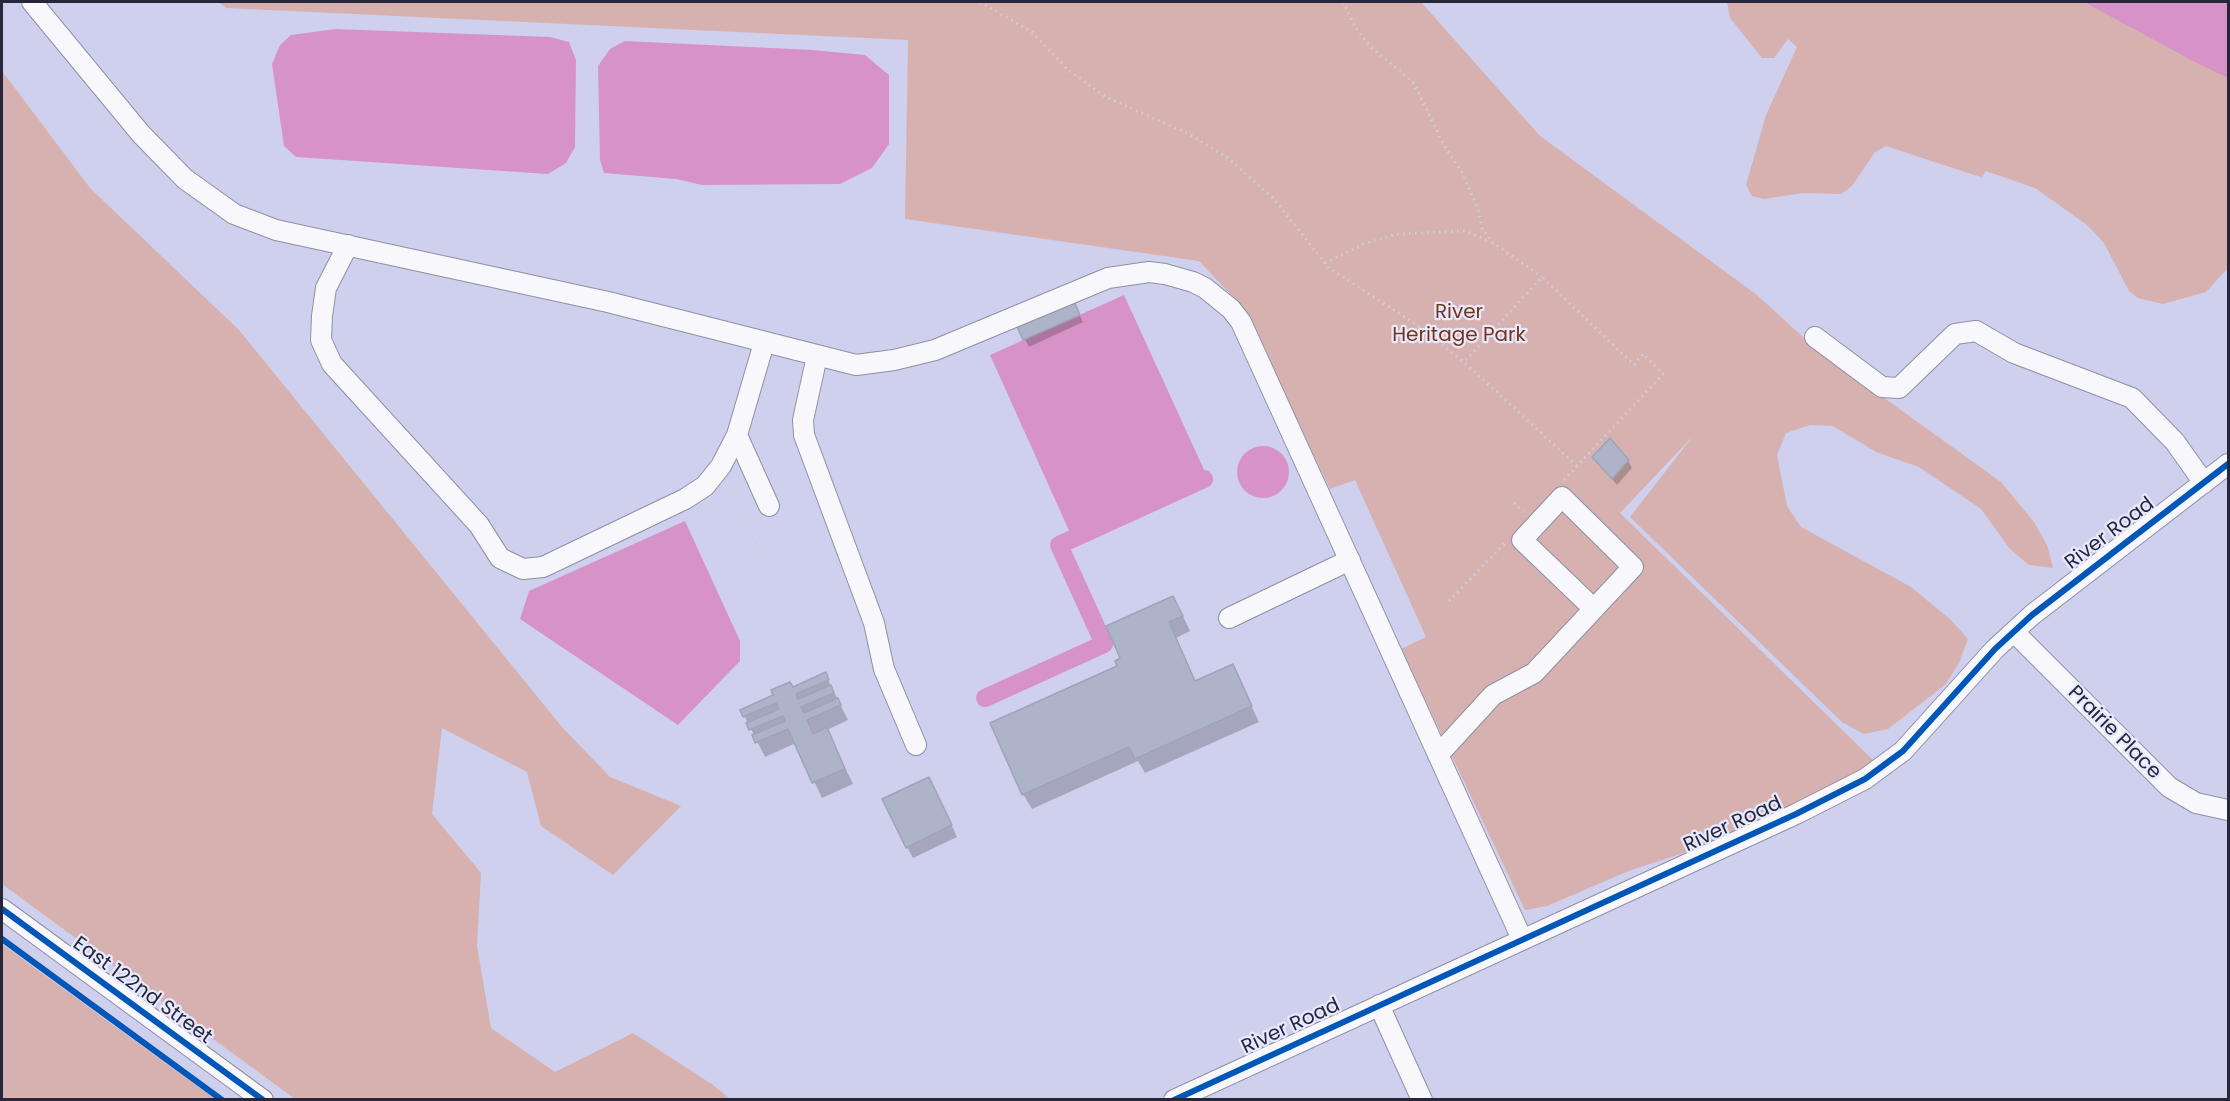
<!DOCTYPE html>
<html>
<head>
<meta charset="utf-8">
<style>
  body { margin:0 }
  #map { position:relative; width:2230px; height:1101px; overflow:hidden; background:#cfd0ed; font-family:Poppins,sans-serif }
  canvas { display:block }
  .frame { position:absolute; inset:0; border:3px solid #26273b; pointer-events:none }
</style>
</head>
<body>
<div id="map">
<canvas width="2230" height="1101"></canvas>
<div class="frame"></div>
</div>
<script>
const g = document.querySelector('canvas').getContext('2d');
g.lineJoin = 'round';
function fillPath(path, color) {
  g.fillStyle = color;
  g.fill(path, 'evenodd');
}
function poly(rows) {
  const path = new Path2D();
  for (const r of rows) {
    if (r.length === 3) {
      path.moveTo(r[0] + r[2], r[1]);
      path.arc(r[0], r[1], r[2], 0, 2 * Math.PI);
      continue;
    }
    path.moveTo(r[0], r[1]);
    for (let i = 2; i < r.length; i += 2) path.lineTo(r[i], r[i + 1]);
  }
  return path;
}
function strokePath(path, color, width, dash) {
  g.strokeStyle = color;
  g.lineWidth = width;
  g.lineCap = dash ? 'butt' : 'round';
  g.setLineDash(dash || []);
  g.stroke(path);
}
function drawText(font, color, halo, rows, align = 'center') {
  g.font = font + ' Poppins,sans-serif';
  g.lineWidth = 4.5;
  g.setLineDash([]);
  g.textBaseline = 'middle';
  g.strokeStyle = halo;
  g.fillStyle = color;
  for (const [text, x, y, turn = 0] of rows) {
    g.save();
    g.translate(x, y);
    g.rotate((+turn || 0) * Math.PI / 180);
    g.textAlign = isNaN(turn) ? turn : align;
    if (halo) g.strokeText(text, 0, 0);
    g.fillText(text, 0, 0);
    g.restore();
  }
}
fillPath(poly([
  [219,2,1421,2,1540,136,1757,295,1816,349,2001,482,2034,522,2047,545,2053,568,2029,565,2010,549,1981,509,1919,467,1876,452,1833,426,1810,425,1786,433,1777,455,1787,506,1801,527,1911,587,1951,620,1968,639,1959,663,1945,685,1888,729,1864,734,1842,722,1630,517,1693,436,1620,513,1874,761,1824,790,1696,849,1631,870,1547,906,1525,910,1401,649,1426,637,1355,480,1330,489,1256,335,1233,297,1199,261,905,219,908,40,226,8],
  [1727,2,2084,2,2110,14,2228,78,2228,268,2206,292,2163,304,2138,298,2129,291,2104,243,2087,225,2035,188,1986,171,1982,177,1971,174,1886,146,1875,152,1852,186,1841,194,1803,193,1764,199,1752,196,1746,185,1766,115,1797,47,1788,39,1774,58,1762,58,1730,18],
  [2,71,90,188,239,330,562,727,610,777,681,806,613,875,541,826,527,772,442,728,432,814,481,873,477,946,491,1028,555,1072,633,1033,713,1085,730,1099,295,1099,2,884],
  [2,944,150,1052,215,1099,2,1099]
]), '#d6b1af');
fillPath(poly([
  [2084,2,2228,2,2228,78,2195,62],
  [335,29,550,37,569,42,576,60,575,147,566,163,548,174,296,157,284,146,272,64,280,45,291,35],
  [625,41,813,50,865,55,889,75,889,144,872,168,840,184,702,185,676,179,604,173,600,160,598,66,610,49],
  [1124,295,1206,474,1071,535,990,355],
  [1263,472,26],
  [685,521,740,641,740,661,678,725,520,619,529,591]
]), '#d793c8');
fillPath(poly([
  [1076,308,1083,322,1029,347,1018,325],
  [1594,457,1628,461,1632,468,1617,485],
  [1181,612,1190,631,1176,638,1196,682,1232,666,1259,722,1145,773,1138,761,1032,809,1023,794,1122,659,1108,627],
  [825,674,848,720,827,730,853,784,822,798,796,743,765,757,742,711],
  [935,789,957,837,913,858,907,847]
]), '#0003');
strokePath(poly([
  [985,698,1104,644,1059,545,1204,479]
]), '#d793c8', 18);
const building = poly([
  [1073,299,1080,315,1023,340,1016,324,1073,299],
  [1610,438,1629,460,1612,479,1592,457,1610,438],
  [1173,596,1183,616,1169,622,1195,681,1233,664,1252,706,1135,759,1129,747,1022,795,990,723,1117,666,1115,661,1120,658,1106,626,1173,596],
  [826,672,829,680,796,694,798,699,831,685,834,693,801,707,804,713,838,698,841,705,807,720,813,734,827,727,845,769,812,783,788,729,755,743,752,735,785,721,783,716,749,730,746,723,779,709,776,703,743,717,740,710,773,695,771,690,790,682,793,687,826,672],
  [929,777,952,825,906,848,882,799,929,777]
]);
fillPath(building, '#adb3c9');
strokePath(building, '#9ea3b9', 1.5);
const minor = poly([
  [32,2,141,134,185,179,234,214,276,230,608,302,856,365,894,360,935,350,1108,278,1149,272,1165,274,1193,282,1205,288,1231,309,1241,322,1522,939],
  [348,245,326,288,322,316,321,340,332,364,479,525,500,558,523,569,543,567,685,499,705,486,721,466,737,435],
  [1815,337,1882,387,1899,388,1955,334,1976,331,2014,353,2132,398,2175,442,2204,483],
  [764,343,737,435,769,506],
  [817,356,803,420,804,435,874,623,884,669,916,745],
  [1229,618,1350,560],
  [2014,632,2169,787,2196,803,2228,810],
  [1438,755,1493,695,1534,673,1633,567,1562,497,1522,540,1594,609],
  [2,909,263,1100],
  [1379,1005,1422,1100],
  [1174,1100,1796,814,1865,779,1903,751,1995,649,2032,615,2228,464]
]);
strokePath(minor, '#8e8fa4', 22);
strokePath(poly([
  [980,2,1032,32,1068,70,1106,97,1189,134,1228,158,1273,198,1329,268,1417,325,1464,362],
  [1343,2,1355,27,1372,48,1413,82,1445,147,1462,172,1478,209,1482,229,1493,243,1542,277],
  [1325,263,1364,244,1396,234,1465,231,1491,242],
  [1564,480,1568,476,1577,466,1663,374,1643,354,1634,365,1542,277,1464,362,1577,466],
  [1514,503,1523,512],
  [755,515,745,519,758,549,763,546,763,544],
  [1449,601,1506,542]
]), '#cecfd8', 3, [1.5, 4.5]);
strokePath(minor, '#f8f8fc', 20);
strokePath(poly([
  [2,909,263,1100],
  [2,939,222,1100],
  [1174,1100,1796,814,1865,779,1903,751,1995,649,2032,615,2228,464]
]), '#0057b8', 6);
drawText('20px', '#763315', '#e7e9ff', [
  ["River",1459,313],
  ["Heritage Park",1459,336]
]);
drawText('20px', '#26273b', '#e7e9ff', [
  ["River Road",2110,534,-37],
  ["Prairie Place",2114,733,45],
  ["River Road",1733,825,-25],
  ["East 122nd Street",142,991,36],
  ["River Road",1291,1027,-25]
]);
</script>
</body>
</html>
